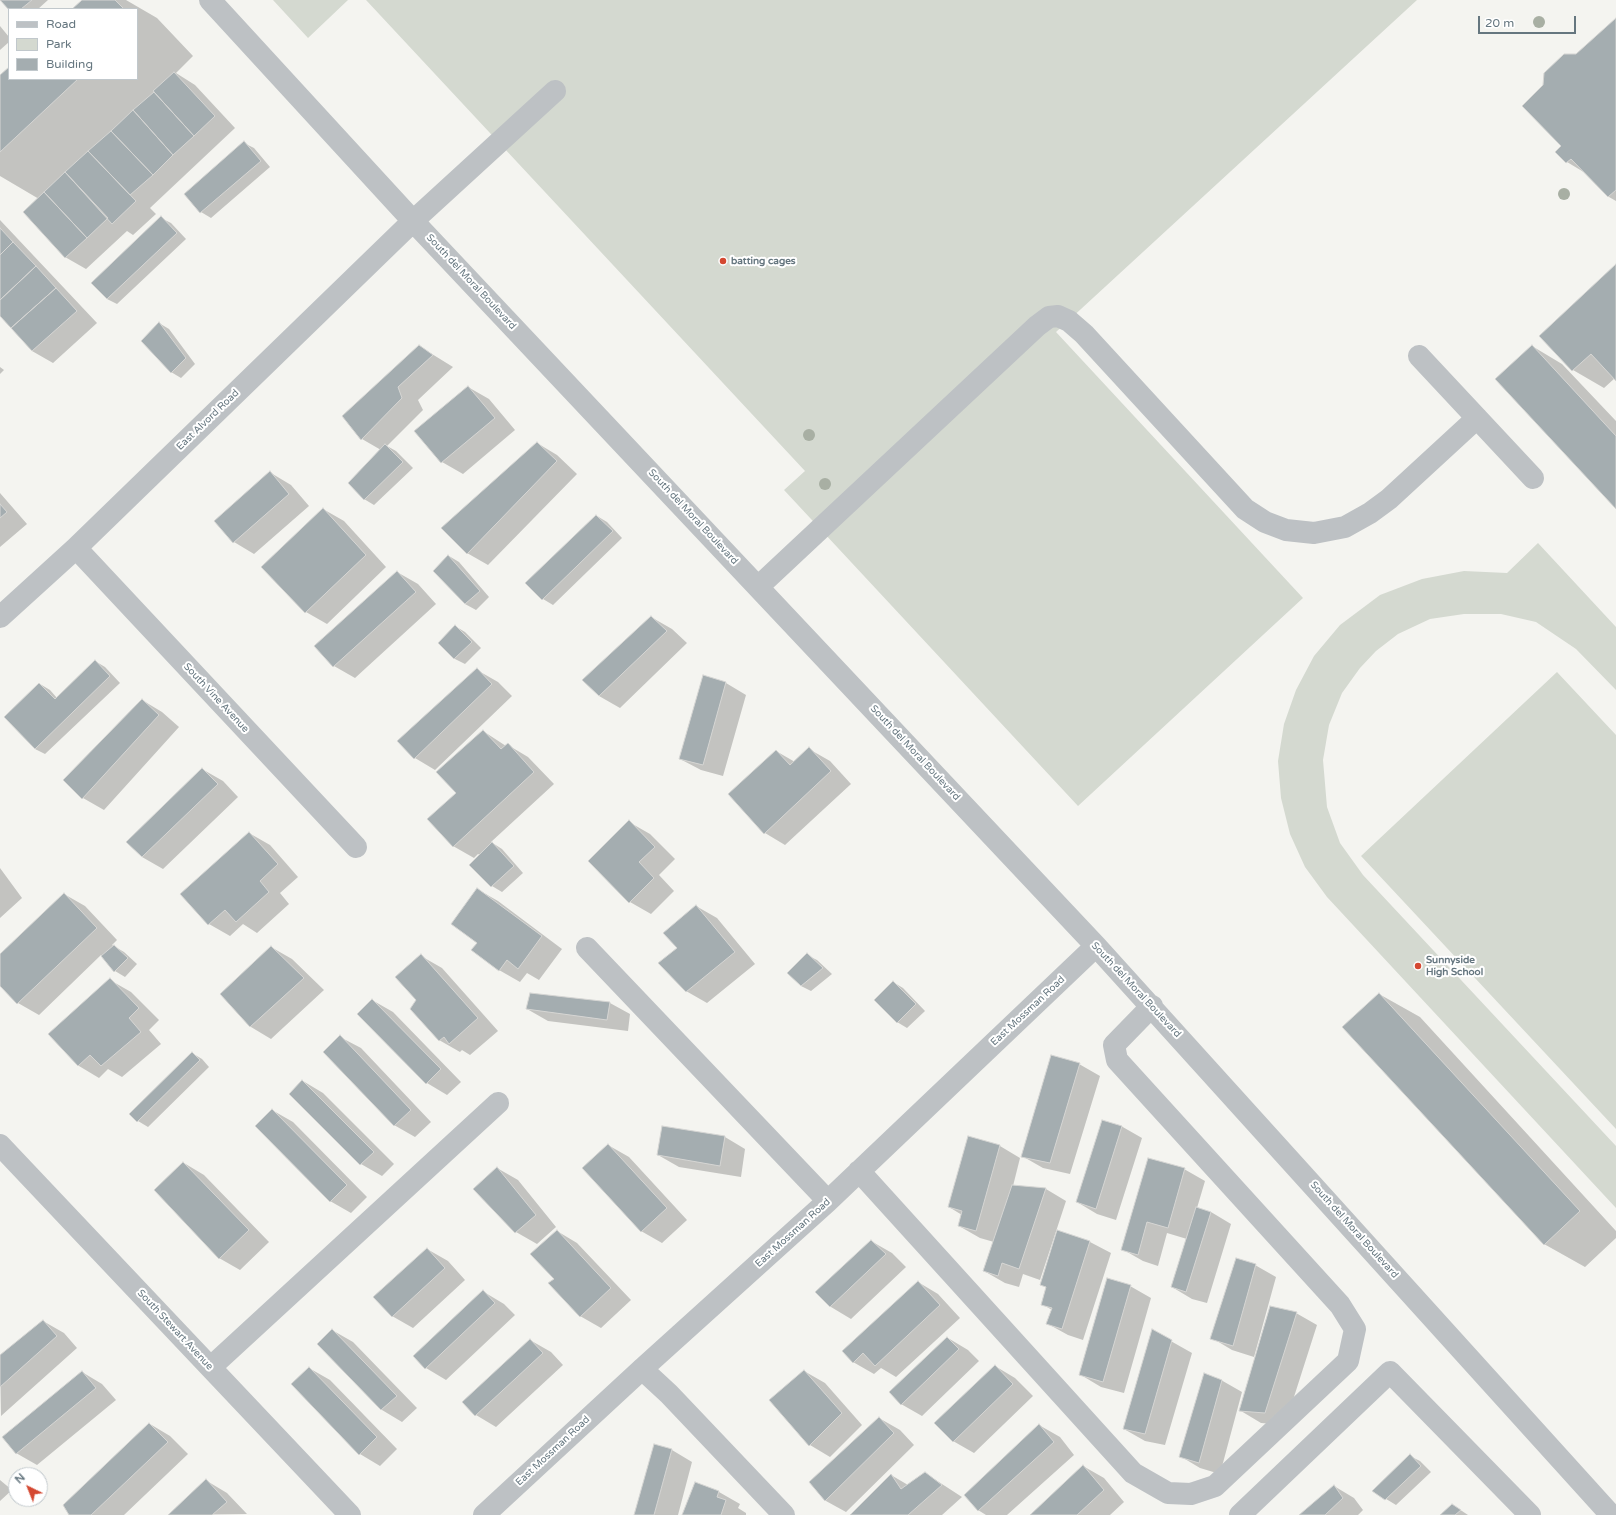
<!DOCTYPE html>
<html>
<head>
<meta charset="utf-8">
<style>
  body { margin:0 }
  #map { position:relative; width:1616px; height:1515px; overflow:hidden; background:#f4f4f0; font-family:"Varela Round",sans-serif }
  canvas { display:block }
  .legend { position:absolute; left:8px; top:8px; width:130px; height:72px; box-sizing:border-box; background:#fff; border:1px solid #c1c8cc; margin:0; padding:5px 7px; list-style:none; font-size:12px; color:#65767f }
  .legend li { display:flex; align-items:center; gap:8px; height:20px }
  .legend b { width:20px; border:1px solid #c1c8cc }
  .north { position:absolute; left:8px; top:1467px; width:40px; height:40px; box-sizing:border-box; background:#fff; border:1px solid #c1c8cc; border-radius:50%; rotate:317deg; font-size:11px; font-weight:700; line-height:16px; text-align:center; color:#65767f }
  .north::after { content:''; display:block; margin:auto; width:14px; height:18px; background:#d44831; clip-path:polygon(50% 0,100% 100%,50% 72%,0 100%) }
  .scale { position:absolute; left:1478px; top:16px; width:98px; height:18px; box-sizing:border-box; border:2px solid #65767f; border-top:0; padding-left:5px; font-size:12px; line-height:14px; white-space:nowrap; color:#65767f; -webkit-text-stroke:3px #fff; paint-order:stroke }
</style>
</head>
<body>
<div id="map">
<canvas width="1616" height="1515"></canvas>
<ul class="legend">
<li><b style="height:5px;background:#bdc1c4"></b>Road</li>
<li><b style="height:11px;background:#d4d9d0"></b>Park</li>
<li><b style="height:11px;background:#a4adb0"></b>Building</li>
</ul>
<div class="north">N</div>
<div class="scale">20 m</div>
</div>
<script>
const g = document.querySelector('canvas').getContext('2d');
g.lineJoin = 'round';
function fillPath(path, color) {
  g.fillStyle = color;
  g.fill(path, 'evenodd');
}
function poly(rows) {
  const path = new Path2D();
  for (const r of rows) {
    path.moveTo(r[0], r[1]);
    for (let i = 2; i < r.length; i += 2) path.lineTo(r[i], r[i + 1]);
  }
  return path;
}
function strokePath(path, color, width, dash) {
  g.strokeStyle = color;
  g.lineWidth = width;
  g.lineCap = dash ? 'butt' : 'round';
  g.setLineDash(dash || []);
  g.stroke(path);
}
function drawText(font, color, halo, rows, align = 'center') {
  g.font = font + ' "Varela Round",sans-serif';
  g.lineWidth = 4;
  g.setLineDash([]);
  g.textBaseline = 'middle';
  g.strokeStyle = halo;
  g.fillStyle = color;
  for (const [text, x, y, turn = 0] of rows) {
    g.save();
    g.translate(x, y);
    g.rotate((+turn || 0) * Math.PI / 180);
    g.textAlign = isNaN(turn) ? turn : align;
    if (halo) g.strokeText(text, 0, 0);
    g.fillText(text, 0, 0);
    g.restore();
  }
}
fillPath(poly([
  [273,0,348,0,308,38],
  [366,0,1417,0,1056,332,1303,598,1078,806,784,490,805,471],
  [1538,543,1616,627,1616,690,1576,649,1536,622,1501,614,1464,614,1430,619,1398,634,1376,651,1360,668,1342,693,1329,725,1323,760,1327,807,1340,843,1363,875,1616,1146,1616,1208,1327,897,1305,867,1290,834,1281,798,1278,761,1284,724,1296,690,1314,656,1340,625,1380,595,1422,579,1464,571,1507,573],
  [1557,672,1616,735,1616,1129,1361,856]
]), '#d4d9d0');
fillPath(poly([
  [1,0,48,0,38,9,9,9],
  [83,0,126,0,157,18,193,56,176,73,195,85,235,128,150,208,156,214,133,235,127,231,86,269,65,257,39,199,0,176,0,76,9,68,9,79,137,79,137,9,73,9],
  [1616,19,1616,201,1609,197,1587,174,1567,162,1562,146,1577,55],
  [0,26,9,37,9,42,0,50],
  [244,143,254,148,270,167,211,218,201,212],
  [161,218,171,223,186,239,117,304,107,299],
  [0,220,97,323,53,363,32,351,0,316],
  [1616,265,1616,379,1615,378,1604,388,1573,370,1541,336],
  [159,323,169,329,195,364,181,378,171,372],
  [419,346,453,367,418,400,423,410,387,446,396,451,413,468,374,505,364,499,381,450,362,439],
  [1532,346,1562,364,1616,421,1616,507],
  [0,367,4,370,0,374],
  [468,387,489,399,515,430,463,474,442,462,416,431],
  [537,443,557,455,577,474,488,565,467,553],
  [271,473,291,485,309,506,254,554,234,542],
  [0,493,27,524,0,547],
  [323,509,344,521,386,567,327,624,306,612,262,567],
  [597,516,607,522,622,538,553,605,543,599,527,583],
  [449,556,459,562,489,597,476,610,465,604,434,571],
  [397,572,418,584,436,604,355,678,334,666],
  [651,617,672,629,687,643,620,708,599,696],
  [455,626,465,632,481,648,465,664,455,659,439,643],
  [95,661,105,667,120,683,45,754,35,749,40,684,50,690,57,698],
  [477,670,498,682,512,696,435,770,415,758],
  [726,683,746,695,723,776,701,770,680,759],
  [142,700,162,712,179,727,104,810,83,798,65,780],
  [483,731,506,746,508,745,528,757,554,784,491,842,502,849,523,873,502,892,492,886,470,865,480,855,478,854,474,858,453,846,458,793],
  [809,749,830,761,851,784,785,845,765,833,776,751,795,762],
  [202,769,223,781,238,797,163,869,142,857],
  [629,822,650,834,675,859,659,875,674,891,651,914,630,902,589,861],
  [249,833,270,845,298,877,280,893,289,904,257,933,243,924,230,936,209,924],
  [0,868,22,898,0,918],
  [477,889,498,901,562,949,539,980,527,973,520,982,499,970,478,943],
  [64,894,85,906,117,940,112,945,124,952,137,964,125,977,115,971,101,955,39,1015,18,1003,0,984,0,956],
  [696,906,717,918,755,964,707,1003,686,991],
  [271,947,292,959,324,990,271,1039,251,1027,222,994],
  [807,955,817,960,832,974,811,991,801,986],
  [421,956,442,968,498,1031,470,1055,462,1050,460,1052,439,1040,417,1000],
  [110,980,131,992,159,1020,149,1030,161,1044,122,1077,108,1069,99,1078,79,1066,49,1034],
  [893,982,903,988,925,1011,907,1028,897,1022],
  [1379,994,1420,1017,1616,1231,1616,1238,1585,1267,1544,1244],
  [372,1000,393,1012,461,1082,447,1095,427,1083],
  [610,1003,630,1014,628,1031,548,1021,527,1009],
  [340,1037,361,1048,431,1122,415,1137,394,1125],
  [192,1053,202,1059,209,1067,148,1127,138,1121,131,1114],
  [1079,1064,1100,1076,1070,1174,1043,1168,1022,1156],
  [303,1081,323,1093,394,1164,382,1176,361,1164,290,1094],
  [272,1110,293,1122,367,1197,351,1213,330,1201],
  [1121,1126,1142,1138,1116,1220,1097,1214,1077,1202],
  [725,1137,745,1149,741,1177,679,1167,658,1155],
  [968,1137,1000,1146,1020,1158,1013,1186,1046,1189,1066,1201,1040,1280,1023,1274,1019,1287,1005,1283,984,1271,994,1242,980,1238,959,1226,962,1215,949,1207],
  [608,1145,629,1157,687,1220,662,1243,641,1231],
  [184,1163,204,1175,269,1242,240,1270,219,1258],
  [497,1168,518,1180,556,1227,537,1244,516,1232,475,1189],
  [1184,1169,1205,1181,1197,1208,1211,1212,1231,1224,1207,1303,1192,1299,1172,1287,1187,1239,1167,1233,1158,1266,1143,1261,1122,1249],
  [557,1231,577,1243,631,1300,601,1328,580,1316,555,1279],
  [1058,1232,1090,1242,1111,1253,1083,1340,1068,1335,1048,1324,1052,1310,1042,1304,1047,1288],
  [871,1241,892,1253,906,1267,851,1319,831,1307,817,1292],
  [427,1249,448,1261,465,1280,413,1328,392,1316],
  [1255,1265,1276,1277,1254,1357,1232,1350,1212,1338],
  [918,1282,938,1294,960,1318,896,1377,881,1368,874,1374,853,1362],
  [1130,1286,1151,1298,1124,1393,1101,1387,1081,1375],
  [484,1292,504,1304,515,1315,446,1380,426,1368,414,1356],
  [1296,1313,1317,1325,1285,1425,1261,1423,1241,1411],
  [43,1321,64,1333,77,1348,1,1416,0,1356],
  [332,1330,353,1342,417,1408,402,1422,382,1410,318,1344],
  [1153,1331,1192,1353,1165,1445,1145,1441,1124,1429],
  [948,1338,968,1350,979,1361,922,1416,901,1404],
  [530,1340,551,1352,563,1365,496,1427,476,1415],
  [995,1366,1015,1378,1033,1396,974,1453,953,1441],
  [309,1368,330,1380,397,1449,380,1466,360,1454],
  [804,1371,825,1383,862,1425,830,1457,810,1445,770,1400],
  [82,1372,102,1384,116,1400,37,1465,16,1453],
  [1221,1380,1242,1392,1220,1474,1200,1468,1180,1456],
  [879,1418,900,1430,914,1445,846,1512,826,1501,810,1482],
  [150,1424,170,1436,188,1454,124,1515,70,1515],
  [1039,1425,1060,1437,1074,1455,1007,1515,986,1515,978,1510],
  [654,1446,672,1450,692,1462,678,1515,635,1515],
  [1410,1456,1420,1461,1431,1472,1396,1505,1373,1491],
  [1083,1466,1104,1478,1124,1502,1110,1515,1031,1515],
  [925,1473,962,1497,942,1515,852,1515,891,1475,908,1485],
  [0,1480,12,1490,0,1501],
  [207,1481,227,1493,247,1514,169,1515],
  [696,1483,719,1492,740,1504,738,1508,746,1513,746,1515,683,1515],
  [1334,1486,1354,1498,1363,1510,1358,1515,1301,1515],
  [1452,1505,1462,1511,1468,1515,1441,1515]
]), '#0003');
const building = poly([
  [0,0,32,0,21,9,9,10,0,0],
  [82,0,115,0,124,9,72,9,82,0],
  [1616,18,1616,190,1608,197,1571,159,1566,163,1555,152,1561,146,1522,106,1543,85,1544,73,1564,54,1576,54,1616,18],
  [9,67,9,79,78,79,0,152,0,75,9,67],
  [174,72,215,116,194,136,153,91,174,72],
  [154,92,194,136,173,155,133,110,154,92],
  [133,110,173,155,153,175,111,131,133,110],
  [111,131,153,175,130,195,88,151,111,131],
  [244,141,261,161,200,213,184,194,244,141],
  [88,151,136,201,112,224,65,172,88,151],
  [65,172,108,218,87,238,44,192,65,172],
  [44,192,87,238,65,258,23,212,44,192],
  [161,216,177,233,107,299,91,283,161,216],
  [0,228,13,242,0,255,0,228],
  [13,242,36,266,0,300,0,255,13,242],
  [1616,264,1616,381,1591,354,1572,371,1539,336,1616,264],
  [36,266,56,288,11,328,0,316,0,300,36,266],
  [56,288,77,311,32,351,11,328,56,288],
  [159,322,186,358,171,373,141,341,159,322],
  [419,345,433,355,398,387,402,398,361,440,342,416,419,345],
  [1532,345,1616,436,1616,509,1495,379,1532,345],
  [468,386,495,418,441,463,414,431,468,386],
  [537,442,557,461,467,554,441,528,537,442],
  [385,444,403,462,364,500,348,483,385,444],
  [270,471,289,494,233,543,214,521,270,471],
  [0,504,7,512,0,518,0,504],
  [323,508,366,555,305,613,261,567,323,508],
  [596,515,613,531,542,600,525,583,596,515],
  [448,555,480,591,465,604,433,571,448,555],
  [397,571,416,592,333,667,314,646,397,571],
  [651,616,667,631,599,696,582,680,651,616],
  [455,625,472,642,454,659,438,643,455,625],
  [95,660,110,676,35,749,4,717,39,683,55,699,95,660],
  [477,668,492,684,414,759,397,741,477,668],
  [703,675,726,682,703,765,679,759,703,675],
  [142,699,159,715,82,799,63,780,142,699],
  [483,730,501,749,508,743,534,772,453,847,427,819,456,793,436,772,483,730],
  [809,747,831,771,764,834,728,794,776,750,790,765,809,747],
  [202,768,218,784,142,857,126,842,202,768],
  [629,820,655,847,639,862,654,878,629,903,588,861,629,820],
  [249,832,278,864,260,881,269,892,236,922,225,910,208,925,180,894,249,832],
  [492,842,514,866,491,887,469,865,492,842],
  [477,888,542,936,518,969,507,960,499,971,471,950,477,943,451,924,477,888],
  [64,893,97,928,17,1004,0,986,0,954,64,893],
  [696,905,735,952,686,992,658,963,677,948,663,933,696,905],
  [114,945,128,958,114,972,101,956,114,945],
  [271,946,304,978,250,1027,220,994,271,946],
  [807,953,823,968,801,986,787,973,807,953],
  [421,954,478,1018,449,1044,444,1037,439,1041,410,1009,416,1000,395,977,421,954],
  [110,978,139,1008,129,1018,141,1032,101,1066,90,1055,78,1066,48,1034,110,978],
  [893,981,916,1004,897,1023,874,1000,893,981],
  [530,993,610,1002,607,1020,526,1009,530,993],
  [1379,993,1580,1211,1544,1245,1342,1027,1379,993],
  [372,999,441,1069,426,1084,357,1014,372,999],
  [340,1035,411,1110,394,1126,323,1052,340,1035],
  [192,1052,200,1060,137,1122,129,1114,192,1052],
  [1051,1055,1080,1063,1050,1163,1021,1157,1051,1055],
  [302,1080,374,1152,360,1165,289,1094,302,1080],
  [272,1109,347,1185,330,1202,255,1126,272,1109],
  [1102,1120,1122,1126,1096,1209,1076,1202,1102,1120],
  [662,1126,725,1136,720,1166,657,1155,662,1126],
  [968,1136,1000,1145,976,1231,958,1226,962,1211,948,1207,968,1136],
  [608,1144,667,1208,641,1232,582,1168,608,1144],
  [1148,1158,1185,1168,1168,1228,1147,1222,1138,1255,1121,1250,1148,1158],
  [183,1162,249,1230,219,1259,154,1190,183,1162],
  [497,1167,536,1215,515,1233,473,1189,497,1167],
  [1012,1185,1046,1188,1019,1269,1002,1263,998,1276,983,1271,1012,1185],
  [1196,1207,1211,1212,1186,1292,1171,1287,1196,1207],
  [557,1230,611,1288,580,1317,548,1283,554,1279,530,1254,557,1230],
  [1057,1230,1090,1241,1062,1329,1046,1324,1052,1308,1041,1305,1046,1287,1040,1285,1057,1230],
  [871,1240,886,1254,830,1307,815,1292,871,1240],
  [427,1248,445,1268,392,1317,373,1297,427,1248],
  [1236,1258,1256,1264,1233,1346,1210,1339,1236,1258],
  [1107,1278,1131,1285,1103,1382,1079,1375,1107,1278],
  [918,1281,940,1305,875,1366,863,1353,853,1363,842,1351,918,1281],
  [483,1290,495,1303,425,1369,413,1356,483,1290],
  [1270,1306,1297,1312,1265,1413,1239,1411,1270,1306],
  [43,1320,57,1336,0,1387,0,1355,43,1320],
  [332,1329,397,1396,381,1410,317,1344,332,1329],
  [1152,1329,1172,1340,1145,1434,1123,1429,1152,1329],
  [947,1337,959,1349,901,1405,889,1392,947,1337],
  [530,1339,543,1353,475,1416,462,1402,530,1339],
  [995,1365,1013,1384,953,1442,934,1423,995,1365],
  [309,1367,377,1437,359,1455,291,1384,309,1367],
  [804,1370,842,1413,809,1446,769,1400,804,1370],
  [82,1371,96,1388,16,1454,2,1437,82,1371],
  [1204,1373,1222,1380,1199,1463,1179,1457,1204,1373],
  [879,1417,894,1433,825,1501,809,1482,879,1417],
  [149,1423,168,1442,91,1515,69,1515,63,1505,149,1423],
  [1039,1424,1054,1442,978,1511,964,1495,1039,1424],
  [654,1444,672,1449,654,1515,634,1515,654,1444],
  [1410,1454,1421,1466,1385,1500,1372,1491,1410,1454],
  [1083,1465,1104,1490,1077,1515,1030,1515,1083,1465],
  [925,1472,942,1485,908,1515,850,1515,891,1474,901,1489,925,1472],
  [206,1479,227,1502,212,1515,168,1515,206,1479],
  [695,1482,719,1491,717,1497,726,1500,721,1515,682,1515,695,1482],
  [1334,1485,1343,1498,1325,1515,1299,1515,1334,1485],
  [1452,1504,1461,1510,1455,1515,1440,1515,1452,1504]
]);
fillPath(building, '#a4adb0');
strokePath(building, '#d5d5d3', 1);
strokePath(poly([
  [210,0,413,221,1096,946,1611,1515],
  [1419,356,1533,478],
  [76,548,356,847],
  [758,587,1037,326,1049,317,1058,316,1069,321,1084,334,1245,509,1265,522,1286,530,1314,533,1345,527,1370,513,1389,499,1477,418],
  [0,617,76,548,413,221,555,91],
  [587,948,828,1201],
  [0,1145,350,1515],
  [859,1171,1133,1473,1168,1493,1191,1494,1215,1486,1348,1361,1355,1329,1340,1305,1117,1060,1114,1045,1152,1006],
  [211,1367,498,1103],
  [642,1369,669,1394,784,1515],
  [484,1515,642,1369,828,1201,1096,946],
  [1240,1515,1390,1372,1530,1515]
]), '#bdc1c4', 22);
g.fillStyle = '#a8afa3';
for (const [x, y] of [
  [1539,22],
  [1564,194],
  [809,435],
  [825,484]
]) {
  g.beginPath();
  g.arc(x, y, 6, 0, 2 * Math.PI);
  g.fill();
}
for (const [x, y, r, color] of [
  [723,261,4,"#d44831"],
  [1418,966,4,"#d44831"]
]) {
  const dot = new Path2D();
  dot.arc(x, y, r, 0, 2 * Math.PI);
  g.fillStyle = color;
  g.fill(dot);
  strokePath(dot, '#fff', 1.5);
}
drawText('bold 10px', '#65767f', '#fff', [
  ["batting cages",731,261],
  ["Sunnyside",1426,960],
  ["High School",1426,972]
], 'left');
drawText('10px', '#65767f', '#fff', [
  ["South del Moral Boulevard",471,282,47],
  ["East Alvord Road",208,420,-44],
  ["South del Moral Boulevard",693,517,47],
  ["South Vine Avenue",216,698,47],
  ["South del Moral Boulevard",915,753,47],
  ["South del Moral Boulevard",1136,990,47],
  ["East Mossman Road",1028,1011,-43],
  ["South del Moral Boulevard",1354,1230,48],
  ["East Mossman Road",793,1233,-42],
  ["South Stewart Avenue",175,1330,47],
  ["East Mossman Road",553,1451,-43]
]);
</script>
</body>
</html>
